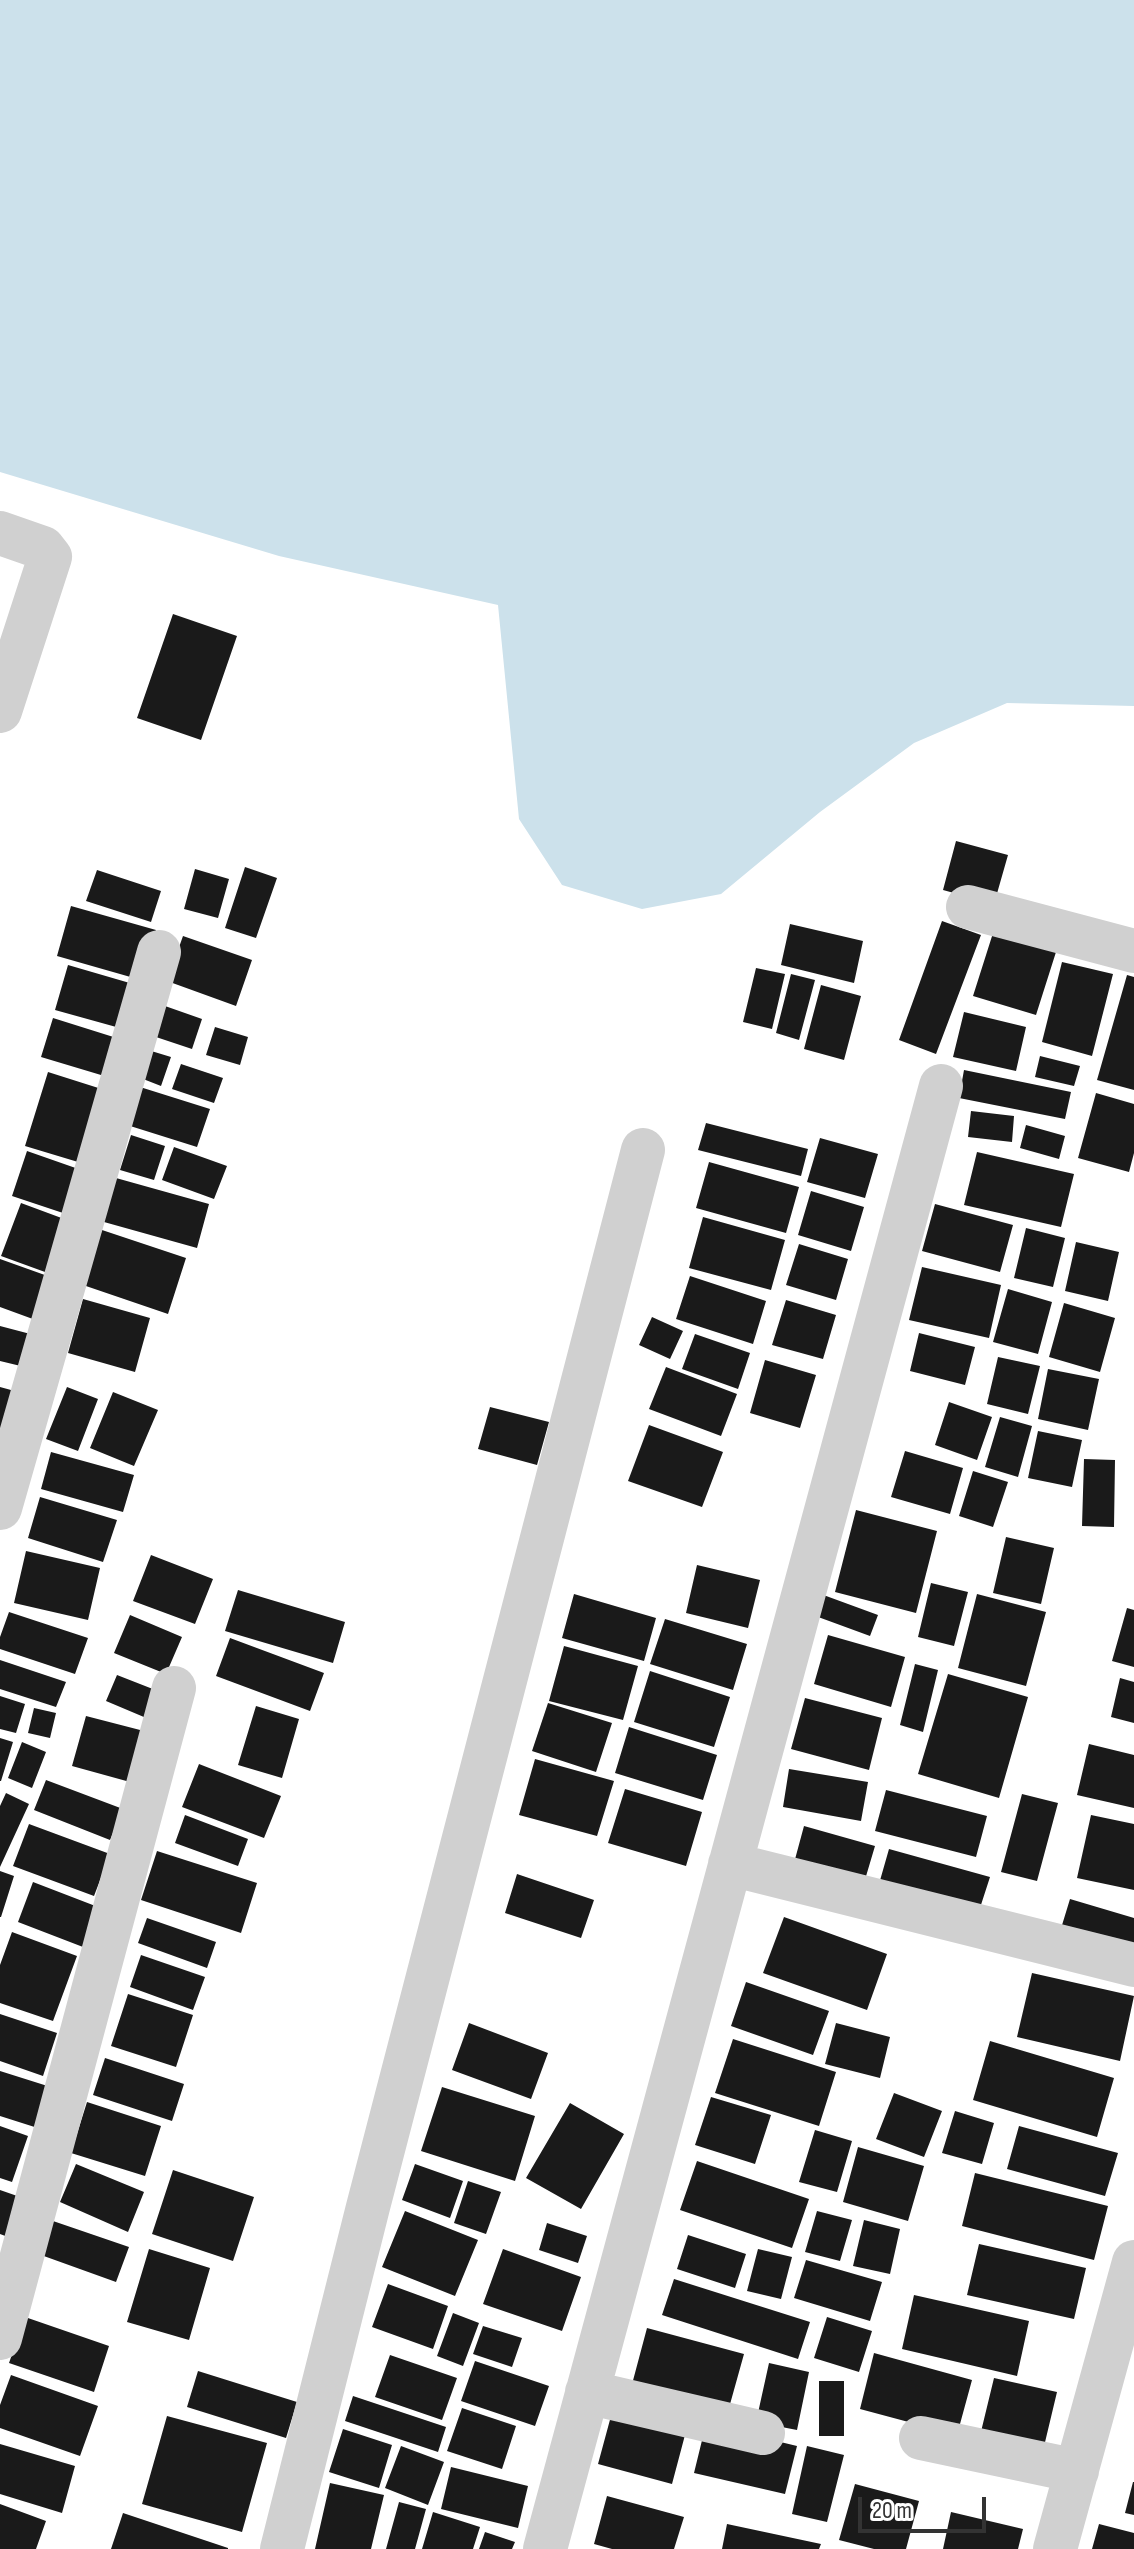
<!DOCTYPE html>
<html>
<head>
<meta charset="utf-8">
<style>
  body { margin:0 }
  #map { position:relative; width:1134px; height:2549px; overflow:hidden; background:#fff; font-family:"Sofia Sans Condensed",sans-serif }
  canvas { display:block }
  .scale { position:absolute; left:858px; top:2497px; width:128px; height:36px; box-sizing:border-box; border:4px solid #333; border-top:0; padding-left:10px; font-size:24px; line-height:28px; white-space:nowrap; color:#333; -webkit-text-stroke:6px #fff; paint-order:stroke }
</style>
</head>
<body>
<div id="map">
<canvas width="1134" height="2549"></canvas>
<div class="scale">20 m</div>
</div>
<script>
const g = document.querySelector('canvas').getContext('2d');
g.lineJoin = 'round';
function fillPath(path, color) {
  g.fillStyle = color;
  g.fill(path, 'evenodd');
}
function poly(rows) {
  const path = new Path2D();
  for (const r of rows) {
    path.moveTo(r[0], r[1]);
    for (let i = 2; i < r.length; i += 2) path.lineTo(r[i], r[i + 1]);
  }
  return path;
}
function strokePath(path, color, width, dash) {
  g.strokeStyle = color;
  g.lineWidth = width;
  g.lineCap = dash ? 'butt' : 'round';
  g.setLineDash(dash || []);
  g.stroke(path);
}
fillPath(poly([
  [0,0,1134,0,1134,706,1007,703,914,743,820,812,721,894,642,909,562,885,519,819,498,605,279,556,0,472]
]), '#cce1eb');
fillPath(poly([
  [173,614,237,636,201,740,137,718],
  [956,841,1008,855,994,904,943,890],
  [245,867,277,878,256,938,225,928],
  [195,869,229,879,218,918,184,909],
  [97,870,161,891,151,922,86,901],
  [71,906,156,930,141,980,57,956],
  [942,921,981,935,936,1054,899,1040],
  [790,924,863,941,854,983,781,965],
  [993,933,1056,952,1036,1015,973,996],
  [183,936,252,960,236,1006,167,981],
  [1062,962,1113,974,1092,1056,1042,1042],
  [68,965,140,986,127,1030,55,1010],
  [756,968,785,974,772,1029,743,1022],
  [791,974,815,980,799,1040,776,1033],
  [1127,975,1134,977,1134,1090,1097,1080],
  [821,985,861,996,844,1060,804,1049],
  [165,1006,202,1019,192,1049,153,1036],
  [964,1012,1026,1027,1016,1071,953,1057],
  [53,1018,123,1040,111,1078,41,1057],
  [215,1027,248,1037,240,1065,206,1055],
  [148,1050,171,1057,161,1086,138,1077],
  [1040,1056,1080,1066,1074,1086,1035,1077],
  [181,1064,223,1078,214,1103,172,1089],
  [964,1070,1071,1092,1065,1119,959,1098],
  [48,1072,111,1092,88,1165,25,1146],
  [140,1087,210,1109,197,1147,127,1125],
  [1096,1093,1134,1104,1134,1153,1129,1172,1078,1158],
  [971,1111,1014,1116,1012,1142,968,1137],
  [706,1123,808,1149,801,1176,698,1150],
  [1026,1125,1065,1136,1059,1159,1020,1148],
  [131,1135,165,1146,154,1180,120,1170],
  [820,1138,878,1154,865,1198,807,1182],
  [174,1147,227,1166,214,1199,162,1180],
  [27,1151,87,1172,72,1216,12,1196],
  [977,1152,1074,1174,1061,1227,964,1205],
  [709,1162,799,1187,786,1233,696,1208],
  [116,1178,209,1204,197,1248,104,1222],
  [811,1191,864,1207,851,1251,798,1235],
  [21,1203,75,1223,56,1276,1,1256],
  [935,1204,1013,1225,1000,1272,922,1251],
  [703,1217,785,1240,771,1290,689,1268],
  [1026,1228,1065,1238,1053,1287,1014,1278],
  [102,1230,186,1258,168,1314,83,1285],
  [1076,1242,1119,1252,1108,1301,1065,1291],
  [799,1244,848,1259,836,1300,786,1285],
  [0,1259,56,1279,41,1322,0,1307],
  [922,1267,1001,1285,989,1338,909,1320],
  [690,1276,766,1301,753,1344,676,1319],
  [1008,1289,1052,1302,1038,1354,993,1342],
  [83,1299,150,1318,135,1372,68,1353],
  [786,1300,836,1315,823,1359,772,1345],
  [1064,1303,1115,1318,1100,1372,1049,1357],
  [652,1317,683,1331,670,1359,639,1345],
  [0,1326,38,1336,29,1368,0,1361],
  [919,1333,975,1347,965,1385,910,1371],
  [695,1334,750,1353,738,1389,682,1369],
  [998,1357,1040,1366,1028,1414,987,1404],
  [765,1360,816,1375,800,1428,750,1413],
  [666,1367,737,1394,721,1436,649,1409],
  [1048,1369,1099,1379,1088,1430,1038,1419],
  [0,1387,22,1393,0,1464],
  [67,1387,98,1399,78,1451,46,1439],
  [113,1392,158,1410,134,1466,90,1448],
  [949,1402,992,1417,977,1460,935,1445],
  [490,1407,549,1422,537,1465,478,1449],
  [1000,1417,1032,1426,1018,1477,985,1467],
  [649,1425,723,1452,702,1507,628,1481],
  [1038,1431,1082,1440,1072,1487,1028,1478],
  [905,1451,963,1468,950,1514,891,1497],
  [51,1452,134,1475,123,1512,41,1489],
  [1084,1459,1115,1460,1114,1527,1082,1526],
  [973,1471,1008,1482,993,1527,959,1516],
  [40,1497,117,1520,103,1562,28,1538],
  [856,1510,937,1531,916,1613,835,1592],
  [1006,1537,1054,1548,1041,1604,993,1593],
  [26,1551,100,1568,88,1620,14,1603],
  [151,1555,213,1579,195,1624,133,1601],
  [697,1565,760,1580,748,1628,686,1613],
  [931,1583,968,1592,954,1646,918,1637],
  [238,1590,345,1622,333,1663,225,1631],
  [818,1593,878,1615,870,1636,810,1614],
  [574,1594,656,1618,644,1661,562,1638],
  [977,1594,1046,1612,1026,1686,958,1668],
  [1127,1608,1134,1610,1134,1667,1112,1661],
  [9,1612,88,1638,75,1674,0,1649,0,1637],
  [130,1615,182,1637,166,1674,114,1653],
  [665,1619,747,1644,733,1690,650,1664],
  [828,1635,905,1657,891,1707,814,1684],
  [230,1638,324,1673,310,1711,216,1676],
  [564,1646,638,1666,623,1720,549,1701],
  [0,1660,66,1682,56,1707,0,1689],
  [915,1664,938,1670,923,1732,900,1725],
  [650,1671,730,1697,714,1747,634,1722],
  [948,1674,1028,1697,999,1798,918,1774],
  [117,1675,163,1693,151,1720,106,1701],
  [1120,1678,1134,1682,1134,1723,1111,1717],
  [0,1696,25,1704,16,1733,0,1729],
  [805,1698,882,1718,869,1770,791,1749],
  [548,1703,612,1723,596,1772,532,1751],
  [256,1706,299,1719,282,1778,238,1765],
  [34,1708,56,1713,50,1738,28,1733],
  [86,1716,144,1731,130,1782,72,1766],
  [629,1727,717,1755,703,1800,615,1773],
  [0,1738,13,1742,1,1781,0,1781],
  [22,1742,46,1752,32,1788,8,1778],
  [1089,1744,1134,1755,1134,1808,1077,1795],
  [535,1759,614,1781,597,1836,519,1815],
  [199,1764,281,1796,264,1838,182,1807],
  [789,1769,868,1782,861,1821,783,1807],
  [46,1780,123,1809,110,1840,34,1810],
  [625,1789,702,1812,686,1866,608,1843],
  [886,1790,987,1816,976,1857,875,1831],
  [6,1793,29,1804,0,1867,0,1806],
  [1022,1794,1058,1803,1037,1881,1001,1872],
  [185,1815,248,1839,238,1866,175,1843],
  [1091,1815,1134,1824,1134,1890,1077,1878],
  [29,1824,110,1854,94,1896,13,1866],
  [804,1826,875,1846,864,1883,794,1863],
  [889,1849,990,1877,979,1911,879,1884],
  [157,1851,257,1883,241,1933,141,1900],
  [0,1871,14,1876,1,1917,0,1917],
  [517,1874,594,1900,581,1938,505,1913],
  [33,1882,98,1907,83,1947,18,1922],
  [1070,1899,1134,1918,1134,1957,1059,1935],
  [784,1917,887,1954,867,2010,763,1973],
  [147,1918,216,1942,207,1968,138,1943],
  [12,1932,77,1956,53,2021,0,2003,0,1965],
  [141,1955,205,1977,193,2010,130,1987],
  [1032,1973,1134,1996,1120,2061,1017,2037],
  [746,1982,829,2011,813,2055,731,2026],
  [128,1994,193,2015,176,2067,111,2046],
  [0,2014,57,2033,43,2076,0,2061],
  [469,2023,548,2053,531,2099,452,2070],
  [836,2023,890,2037,880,2078,825,2064],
  [733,2039,836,2072,819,2126,715,2093],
  [990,2041,1114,2078,1097,2137,973,2100],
  [105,2058,184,2084,172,2121,93,2095],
  [0,2071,57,2089,44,2130,0,2116],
  [442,2087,535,2116,515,2181,421,2151],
  [894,2093,942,2111,924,2157,876,2139],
  [711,2097,771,2115,755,2164,695,2145],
  [87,2102,161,2126,145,2176,71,2153],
  [570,2103,624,2134,581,2209,526,2178],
  [955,2111,994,2123,982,2164,942,2153],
  [0,2126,28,2136,12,2182,0,2178],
  [1019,2126,1118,2153,1105,2196,1007,2169],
  [815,2130,852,2141,837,2192,799,2182],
  [858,2147,924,2166,908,2221,843,2202],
  [697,2161,809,2199,792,2248,680,2210],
  [76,2164,144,2192,128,2232,60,2202],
  [415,2164,463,2181,450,2218,402,2200],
  [173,2170,254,2197,233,2261,152,2234],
  [975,2173,1108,2206,1094,2260,962,2226],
  [468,2181,501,2192,486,2234,454,2223],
  [0,2190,23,2198,8,2237,0,2234],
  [405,2211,478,2240,455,2296,382,2267],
  [817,2211,852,2220,840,2261,805,2252],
  [864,2220,900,2229,890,2274,853,2266],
  [53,2221,129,2247,116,2282,41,2255],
  [547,2223,587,2236,578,2263,539,2250],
  [688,2235,746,2254,735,2288,677,2269],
  [979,2244,1086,2268,1074,2319,967,2295],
  [149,2249,210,2268,189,2340,127,2322],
  [503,2249,581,2277,562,2331,483,2304],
  [758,2249,792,2257,781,2299,747,2291],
  [806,2260,882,2282,870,2321,794,2298],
  [674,2279,810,2322,798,2359,662,2315],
  [388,2284,448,2306,433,2349,372,2327],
  [914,2295,1029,2321,1017,2376,902,2349],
  [453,2313,479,2323,463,2366,437,2356],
  [25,2317,109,2346,94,2392,9,2363],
  [827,2317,872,2331,859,2372,814,2358],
  [483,2326,522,2338,512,2367,473,2354],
  [647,2328,744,2354,727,2415,631,2388],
  [874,2353,972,2380,957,2435,860,2409],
  [390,2355,457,2378,442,2420,375,2397],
  [475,2361,549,2386,535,2426,461,2401],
  [769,2363,809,2372,797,2430,756,2422],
  [198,2371,297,2402,286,2438,187,2407],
  [11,2375,98,2406,80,2456,0,2428,0,2405],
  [994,2378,1057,2392,1041,2459,978,2444],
  [819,2381,844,2381,844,2436,819,2436],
  [353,2396,446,2427,438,2452,345,2421],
  [462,2408,516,2426,502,2469,447,2451],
  [167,2416,267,2443,242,2532,142,2504],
  [611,2416,685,2435,672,2484,598,2464],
  [706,2424,797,2446,785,2494,694,2473],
  [343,2429,392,2445,379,2488,329,2472],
  [0,2444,75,2466,62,2513,0,2494],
  [401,2446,444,2462,428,2505,385,2488],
  [807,2446,844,2455,827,2522,792,2514],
  [451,2467,528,2486,518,2528,441,2509],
  [1133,2482,1134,2482,1134,2515,1125,2513],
  [330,2483,384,2495,371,2549,315,2549],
  [855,2484,919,2501,906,2549,874,2549,839,2540],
  [607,2496,684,2517,674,2549,612,2549,594,2544],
  [399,2502,426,2509,415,2549,386,2549],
  [0,2504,46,2521,36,2549,0,2549],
  [433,2512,480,2527,473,2549,422,2549],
  [951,2512,1023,2529,1018,2549,943,2549],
  [123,2513,228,2548,228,2549,111,2549],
  [727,2524,821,2544,819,2549,722,2549],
  [1099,2524,1134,2533,1134,2549,1092,2549],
  [485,2532,515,2542,512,2549,479,2549]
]), '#1a1a1a');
strokePath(poly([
  [0,533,43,548,50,557,0,711],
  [968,907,1134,951],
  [0,1508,159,952],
  [730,1864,1134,1965],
  [0,2338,174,1688],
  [587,2392,763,2433],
  [921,2438,1077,2471],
  [282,2549,368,2207,643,1150],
  [545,2549,941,1086],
  [1055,2549,1134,2262]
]), '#d0d0d0', 44);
</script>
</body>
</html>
